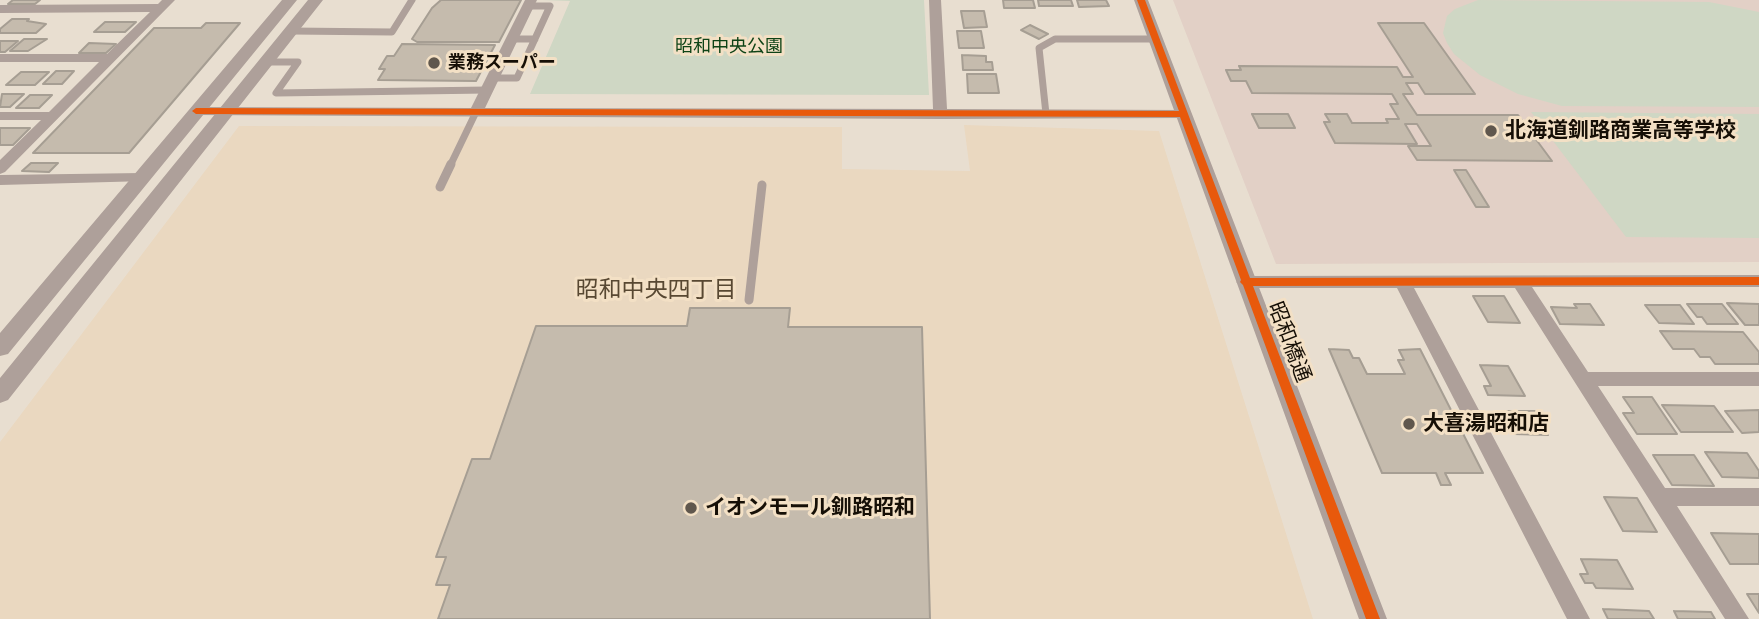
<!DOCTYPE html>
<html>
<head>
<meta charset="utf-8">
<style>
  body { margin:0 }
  canvas { display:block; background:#e8ded0 }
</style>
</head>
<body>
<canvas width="1759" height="619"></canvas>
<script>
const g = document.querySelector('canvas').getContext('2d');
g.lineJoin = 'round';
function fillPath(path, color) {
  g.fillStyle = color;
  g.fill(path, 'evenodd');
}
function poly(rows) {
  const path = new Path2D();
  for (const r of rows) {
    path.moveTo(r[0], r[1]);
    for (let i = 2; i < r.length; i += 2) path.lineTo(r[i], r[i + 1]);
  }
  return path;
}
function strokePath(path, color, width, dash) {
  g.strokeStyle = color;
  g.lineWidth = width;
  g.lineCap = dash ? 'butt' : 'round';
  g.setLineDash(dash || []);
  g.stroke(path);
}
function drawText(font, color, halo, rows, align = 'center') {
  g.font = font + ' Cabin,"Noto Sans JP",sans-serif';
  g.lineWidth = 6;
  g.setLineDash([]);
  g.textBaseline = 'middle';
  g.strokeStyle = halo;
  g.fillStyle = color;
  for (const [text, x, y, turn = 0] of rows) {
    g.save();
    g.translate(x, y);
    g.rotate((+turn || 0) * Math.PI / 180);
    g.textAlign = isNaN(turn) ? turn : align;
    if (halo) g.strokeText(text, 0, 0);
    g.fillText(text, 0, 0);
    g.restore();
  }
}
fillPath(poly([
  [964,125,1159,131,1313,619,0,619,0,442,239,126,842,127,842,169,970,171]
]), '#ead8c0');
fillPath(poly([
  [1173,0,1759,0,1759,262,1276,264]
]), '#e2d0c6');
fillPath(poly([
  [542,0,924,0,929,95,530,94,570,1],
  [1478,0,1709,2,1759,12,1759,107,1562,106,1518,94,1480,75,1454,54,1447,43,1443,33,1447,16,1455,9],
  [1531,112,1759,114,1759,238,1626,237]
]), '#cfd7c4');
const building = poly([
  [13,0,40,0,35,4,8,4,13,0],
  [441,0,521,0,499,42,417,42,412,39,432,8,441,0],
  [1003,0,1033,0,1035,8,1004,8,1003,0],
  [1038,0,1071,0,1073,6,1039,6,1038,0],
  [1077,0,1106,0,1109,6,1079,7,1077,0],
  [961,11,984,11,987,27,964,28,961,11],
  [12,19,29,19,27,21,46,24,36,33,0,33,0,29,12,19],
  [105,22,136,22,125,32,94,32,105,22],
  [206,23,240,23,129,153,33,153,154,28,201,28,206,23],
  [1378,23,1424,23,1475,94,1425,94,1418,83,1406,83,1413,94,1403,94,1417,115,1518,115,1552,161,1417,160,1408,146,1431,146,1417,124,1405,124,1417,144,1335,143,1324,122,1330,122,1325,114,1347,114,1352,123,1388,123,1386,119,1399,119,1390,104,1398,104,1392,94,1252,93,1246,81,1231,81,1226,70,1241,70,1239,66,1397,67,1403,77,1413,77,1378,23],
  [1030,25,1048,34,1039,39,1021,30,1030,25],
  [957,31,981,31,984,48,959,48,957,31],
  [24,39,47,39,28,51,10,51,24,39],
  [0,41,18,41,5,52,0,52,0,41],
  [89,43,116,44,106,53,79,53,89,43],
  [402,44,495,45,476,81,378,80,385,69,379,69,387,56,394,56,402,44],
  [962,55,986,56,986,62,992,62,993,70,963,70,962,55],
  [56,71,74,71,62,84,43,84,56,71],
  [21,72,49,72,35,85,6,85,21,72],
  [967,74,996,74,999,93,968,93,967,74],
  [2,94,24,94,10,107,0,107,2,94],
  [30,95,52,95,39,108,16,108,30,95],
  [1252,114,1288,114,1295,128,1259,128,1252,114],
  [0,128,30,128,13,145,0,145,0,128],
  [31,163,58,163,49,172,22,171,31,163],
  [1454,170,1466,170,1489,207,1476,207,1454,170],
  [1473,296,1504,296,1520,323,1488,322,1473,296],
  [1727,303,1759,304,1759,325,1745,325,1727,303],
  [1574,304,1590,304,1604,325,1560,324,1551,307,1577,308,1574,304],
  [1687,304,1722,304,1738,324,1707,324,1702,317,1697,317,1687,304],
  [1645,305,1680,305,1694,324,1659,323,1645,305],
  [690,308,790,308,788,327,922,327,930,619,438,619,450,585,436,585,446,557,436,557,472,459,490,459,536,326,687,326,690,308],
  [1660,331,1743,332,1759,352,1759,364,1715,364,1710,357,1700,357,1694,349,1673,349,1660,331],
  [1329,349,1349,350,1353,358,1359,358,1367,374,1405,374,1398,360,1404,360,1399,350,1420,349,1483,473,1445,473,1451,485,1441,485,1436,473,1382,473,1329,349],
  [1480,365,1508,366,1525,396,1488,395,1484,386,1491,386,1480,365],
  [1623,397,1652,397,1677,434,1637,434,1623,413,1634,413,1623,397],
  [1662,405,1714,406,1733,432,1681,432,1662,405],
  [1759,410,1759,432,1742,433,1725,411,1759,410],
  [1503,411,1535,411,1548,435,1514,434,1503,411],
  [1705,452,1747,453,1759,471,1759,478,1722,477,1705,452],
  [1653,455,1694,455,1714,486,1672,485,1653,455],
  [1604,497,1637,498,1657,532,1623,531,1604,497],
  [1711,533,1759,534,1759,564,1730,564,1711,533],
  [1581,559,1617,560,1633,589,1596,588,1593,583,1585,583,1580,574,1588,574,1581,559],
  [1747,594,1759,594,1759,613,1747,594],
  [1603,609,1649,611,1654,619,1608,619,1603,609],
  [1674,611,1711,612,1715,619,1678,619,1674,611]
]);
fillPath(building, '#c5bbad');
strokePath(building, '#a69e93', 2);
strokePath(poly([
  [291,31,392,32,412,0],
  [512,39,535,39],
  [266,62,298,62,276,93,487,90],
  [493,78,517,78,550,6,528,6],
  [1046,114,1039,48,1055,39,1156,39],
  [450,166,476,112]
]), '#aea09a', 7);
strokePath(poly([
  [440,187,451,164],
  [749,300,762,185]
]), '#aea09a', 9);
fillPath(poly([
  [162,0,175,0,5,172,0,174,0,160,41,120,0,120,0,112,49,112,99,62,0,62,0,54,107,54,150,12,0,13,0,5,158,4,162,0],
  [525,0,537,0,485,108,933,109,929,0,941,0,947,109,1184,110,1191,114,1184,118,940,119,196,115,189,111,196,107,471,108,525,0],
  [142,173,147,175,150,178,147,181,0,185,0,175,142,173],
  [1759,275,1759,287,1532,287,1588,372,1759,372,1759,386,1598,386,1665,488,1759,488,1759,506,1677,506,1749,619,1725,619,1515,288,1414,288,1590,619,1567,619,1397,288,1245,288,1236,282,1245,276,1759,275]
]), '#aea09a');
fillPath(poly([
  [282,0,297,0,8,354,0,356,0,333,282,0],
  [308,0,323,0,8,400,0,403,0,378,308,0],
  [1134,0,1148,0,1387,619,1359,619,1134,0]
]), '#aea09a');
fillPath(poly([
  [1137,0,1145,0,1250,278,1759,277,1759,285,1253,286,1380,619,1366,619,1243,285,1240,282,1241,280,1180,117,196,114,192,111,196,108,1179,111,1137,0]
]), '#e8590c');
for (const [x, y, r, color] of [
  [434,63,7,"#60574d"],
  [1491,131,7,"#60574d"],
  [1409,424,7,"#60574d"],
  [691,508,7,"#60574d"]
]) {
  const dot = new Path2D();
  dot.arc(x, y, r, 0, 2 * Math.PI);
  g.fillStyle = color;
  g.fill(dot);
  strokePath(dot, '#f3e0c5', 2.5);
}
drawText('18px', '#0e4316', '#f3e0c5', [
  ["昭和中央公園",729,47]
]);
drawText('bold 18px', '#160f06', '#f3e0c5', [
  ["業務スーパー",448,63]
], 'left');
drawText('bold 21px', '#160f06', '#f3e0c5', [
  ["北海道釧路商業高等学校",1505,131],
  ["大喜湯昭和店",1423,424],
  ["イオンモール釧路昭和",705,508]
], 'left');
drawText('21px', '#160f06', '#f3e0c5', [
  ["昭和橋通",1289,342,69]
]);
drawText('23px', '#584832', '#f3e0c5', [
  ["昭和中央四丁目",656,290]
]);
</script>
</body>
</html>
